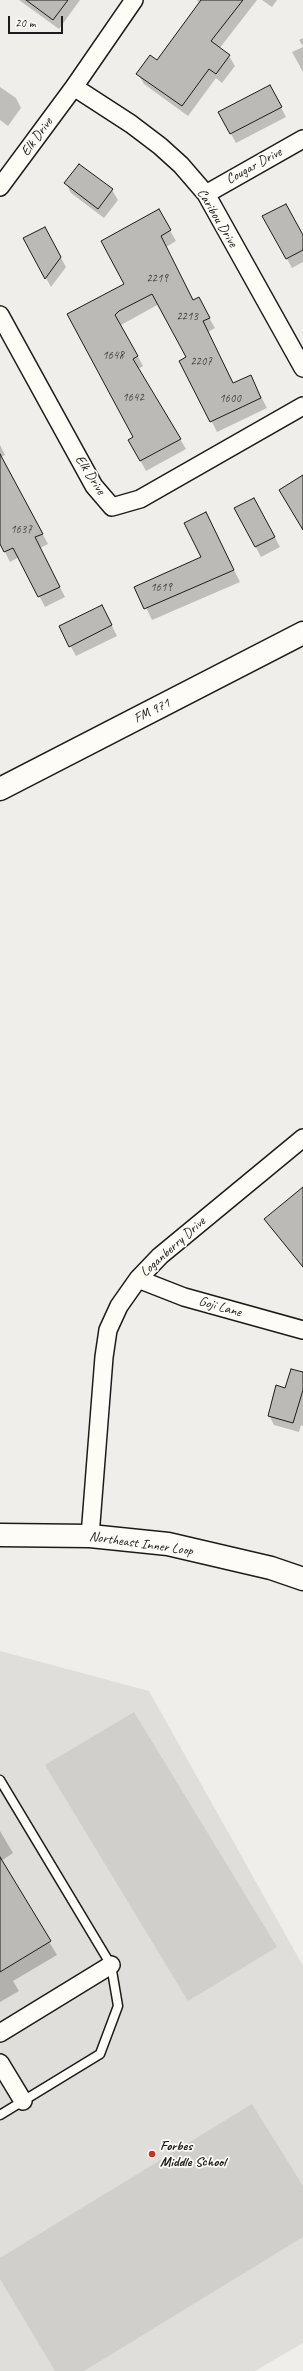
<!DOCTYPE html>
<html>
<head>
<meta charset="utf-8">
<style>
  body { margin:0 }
  #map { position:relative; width:303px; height:2371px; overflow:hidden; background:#f0eeea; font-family:Caveat,sans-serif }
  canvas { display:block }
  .scale { position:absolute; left:8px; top:16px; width:55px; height:18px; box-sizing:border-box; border:2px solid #1c1c1c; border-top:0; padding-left:5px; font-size:12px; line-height:14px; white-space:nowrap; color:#1c1c1c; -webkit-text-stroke:3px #fdfcf7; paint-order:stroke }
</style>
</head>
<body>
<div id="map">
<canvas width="303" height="2371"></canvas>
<div class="scale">20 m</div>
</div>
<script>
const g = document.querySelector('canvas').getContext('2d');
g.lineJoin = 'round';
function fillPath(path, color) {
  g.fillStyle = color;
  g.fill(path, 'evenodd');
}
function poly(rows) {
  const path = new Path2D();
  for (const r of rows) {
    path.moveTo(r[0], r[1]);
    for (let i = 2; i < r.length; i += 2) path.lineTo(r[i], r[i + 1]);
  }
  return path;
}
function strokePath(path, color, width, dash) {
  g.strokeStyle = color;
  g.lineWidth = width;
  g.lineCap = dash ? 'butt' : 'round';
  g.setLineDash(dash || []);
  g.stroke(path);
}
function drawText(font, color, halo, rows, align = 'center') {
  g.font = font + ' Caveat,sans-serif';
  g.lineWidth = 3.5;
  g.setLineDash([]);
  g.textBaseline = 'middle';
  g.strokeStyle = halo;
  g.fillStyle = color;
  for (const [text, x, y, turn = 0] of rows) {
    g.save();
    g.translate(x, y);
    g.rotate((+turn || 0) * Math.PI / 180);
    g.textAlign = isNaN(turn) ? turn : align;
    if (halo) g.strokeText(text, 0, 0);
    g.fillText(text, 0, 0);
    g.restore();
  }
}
fillPath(poly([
  [0,1651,149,1691,303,1966,303,2343,255,2371,0,2371]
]), '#e0deda');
fillPath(poly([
  [134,1712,277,1947,188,2001,45,1765],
  [252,2104,303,2186,303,2237,84,2371,55,2371,0,2279,0,2258]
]), '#d0cfcc');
fillPath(poly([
  [19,0,80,0,59,29],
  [197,0,257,0,219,49,229,56,235,66,222,83,216,78,188,116,144,84,138,74,157,61,200,4],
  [262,0,277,0,272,7],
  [303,38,303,46,299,40],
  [303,47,303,72,292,52],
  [0,87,16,98,21,108,8,126,0,120],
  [275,96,286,117,236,143,231,134],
  [79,165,112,190,118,200,104,218,71,193,66,183],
  [159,211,176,241,166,247,194,301,204,309,215,328,208,332,234,384,250,376,267,408,217,432,181,361,188,358,159,304,121,325,143,366,138,369,186,449,146,471,140,460,134,438,68,314,125,285],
  [264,217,303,237,303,262,292,268],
  [50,238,66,267,51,287,46,278],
  [0,445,5,455,1,457,48,544,40,548,65,597,45,607,19,557,10,562,0,542],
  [236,509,260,509,280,547,261,557],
  [212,525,240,582,152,620,136,587,202,558],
  [107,616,117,636,76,656,60,627],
  [303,1187,303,1268,266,1219],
  [303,1373,303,1426,301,1425,299,1432,274,1425,269,1415,286,1389],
  [0,1831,13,1853,1,1861,57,1955,13,1981,19,1991,0,2002]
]), '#0003');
const building = poly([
  [26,0,68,0,53,20,26,0],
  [201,0,243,0,211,41,230,55,216,74,209,69,182,106,136,74,150,55,157,60,201,0],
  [270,85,282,107,230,134,218,112,270,85],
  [79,164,113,189,98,209,64,183,79,164],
  [286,204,303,235,303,250,286,259,262,216,286,204],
  [159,209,171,230,161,236,193,300,199,297,210,318,203,321,233,383,251,375,261,398,210,422,179,361,186,357,152,294,119,311,115,315,138,356,133,359,181,439,140,461,128,440,133,437,67,314,124,284,101,241,159,209],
  [45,227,61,257,45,279,23,238,45,227],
  [0,454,43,534,35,537,60,587,38,597,13,548,4,552,0,544,0,454],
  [303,475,303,530,279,490,303,475],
  [254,498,275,537,255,547,234,508,254,498],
  [206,512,234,570,144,609,134,587,201,557,184,523,206,512],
  [102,605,112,625,69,647,59,626,102,605],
  [303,1187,303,1267,264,1219,303,1187],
  [291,1369,303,1372,303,1390,293,1423,268,1416,276,1385,285,1388,291,1369],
  [0,1857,51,1941,0,1972,0,1857]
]);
fillPath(building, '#bbbab6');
strokePath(building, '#1c1c1c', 1);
const service = poly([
  [0,1780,111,1965,118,2006,100,2054,0,2115]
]);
const minor = poly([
  [74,87,131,124,160,146,181,165,206,194,303,368],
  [0,187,74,87,134,0],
  [206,194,303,139],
  [0,315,94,486,112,507,140,499,303,406],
  [138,1279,184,1297,303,1330],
  [90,1536,104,1357,108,1330,119,1306,138,1279,160,1256,303,1138],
  [0,2033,111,1965],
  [0,2063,23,2101]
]);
const secondary = poly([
  [0,789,303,633],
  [0,1535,90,1536,168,1544,271,1568,303,1579]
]);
strokePath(service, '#1c1c1c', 11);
strokePath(minor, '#1c1c1c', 20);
strokePath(secondary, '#1c1c1c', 25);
strokePath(service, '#fdfcf7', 8);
strokePath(minor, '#fdfcf7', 17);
strokePath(secondary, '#fdfcf7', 22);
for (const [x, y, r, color] of [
  [152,2154,4,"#c8321e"]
]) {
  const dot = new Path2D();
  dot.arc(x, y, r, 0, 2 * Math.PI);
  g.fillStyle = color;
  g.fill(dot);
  strokePath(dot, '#fdfcf7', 1.5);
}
drawText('12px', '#444442', null, [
  ["2219",157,279],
  ["2213",187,317],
  ["1648",113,356],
  ["2207",201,362],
  ["1642",133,398],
  ["1600",230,399],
  ["1637",21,530],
  ["1619",161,588]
]);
drawText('14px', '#1c1c1c', '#fdfcf7', [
  ["Elk Drive",37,137,-54],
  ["Cougar Drive",254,166,-29],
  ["Caribou Drive",217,218,59],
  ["Elk Drive",90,475,57],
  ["FM 971",152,711,-27],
  ["Loganberry Drive",173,1247,-42],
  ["Goji Lane",220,1307,16],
  ["Northeast Inner Loop",141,1544,8]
]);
drawText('bold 14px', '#1c1c1c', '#fdfcf7', [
  ["Forbes",160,2146],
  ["Middle School",160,2162]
], 'left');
</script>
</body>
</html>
